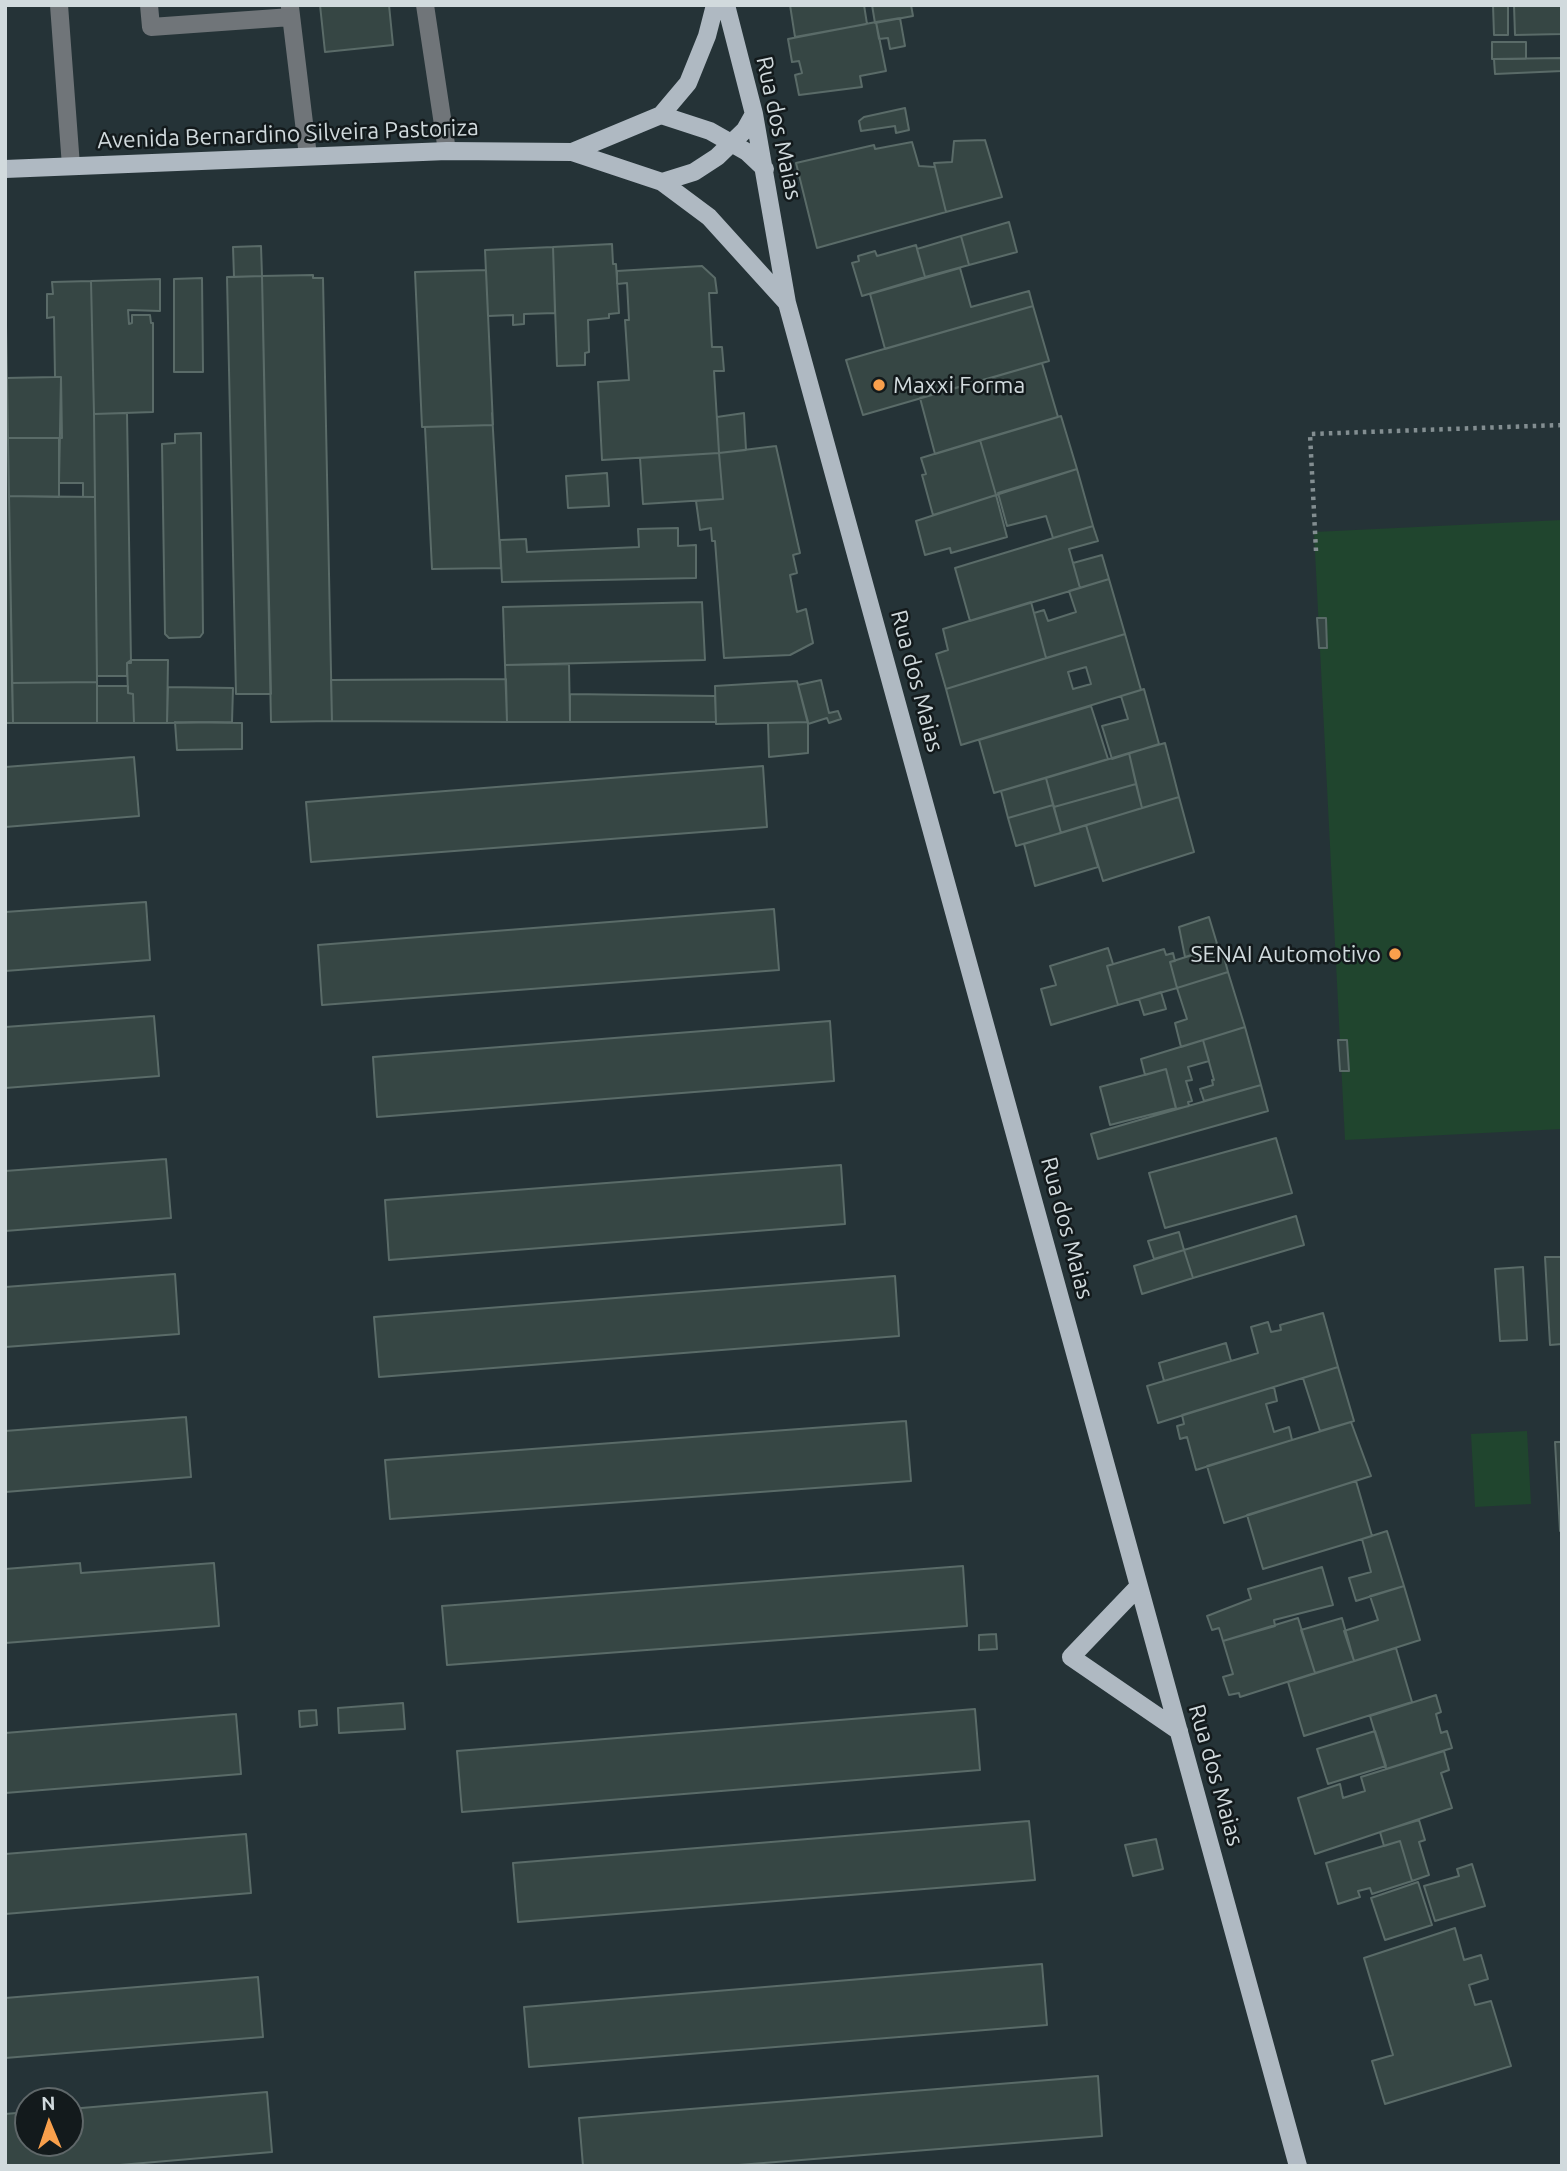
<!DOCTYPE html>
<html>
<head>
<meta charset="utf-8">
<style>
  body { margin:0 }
  #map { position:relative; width:1567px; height:2171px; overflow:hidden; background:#253337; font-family:Ubuntu,sans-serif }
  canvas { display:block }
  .frame { position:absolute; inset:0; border:7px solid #d1dadd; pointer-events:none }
  .north { position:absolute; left:14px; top:2087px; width:70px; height:70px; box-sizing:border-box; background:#131a1c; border:2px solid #5f6769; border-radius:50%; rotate:358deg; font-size:19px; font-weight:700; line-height:28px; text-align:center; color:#d1dadd }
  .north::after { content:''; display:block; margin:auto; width:24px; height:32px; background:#f9a04c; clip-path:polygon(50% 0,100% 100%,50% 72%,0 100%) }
</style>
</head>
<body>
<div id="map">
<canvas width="1567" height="2171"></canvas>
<div class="frame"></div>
<div class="north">N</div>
</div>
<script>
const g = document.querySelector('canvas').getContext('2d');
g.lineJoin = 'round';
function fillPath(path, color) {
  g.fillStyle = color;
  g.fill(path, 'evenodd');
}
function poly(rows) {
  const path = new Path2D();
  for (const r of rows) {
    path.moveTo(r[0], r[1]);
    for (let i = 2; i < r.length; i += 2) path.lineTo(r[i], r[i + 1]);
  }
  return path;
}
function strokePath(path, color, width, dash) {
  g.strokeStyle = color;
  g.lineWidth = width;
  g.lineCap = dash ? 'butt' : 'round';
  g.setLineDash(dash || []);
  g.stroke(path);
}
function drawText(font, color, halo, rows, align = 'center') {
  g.font = font + ' Ubuntu,sans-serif';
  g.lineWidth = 5;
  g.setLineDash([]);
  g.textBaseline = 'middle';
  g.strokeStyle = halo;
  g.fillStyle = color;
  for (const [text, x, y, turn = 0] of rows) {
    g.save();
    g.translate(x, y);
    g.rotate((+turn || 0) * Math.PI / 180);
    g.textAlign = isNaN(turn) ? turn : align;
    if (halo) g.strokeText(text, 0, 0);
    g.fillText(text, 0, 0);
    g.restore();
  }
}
fillPath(poly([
  [1562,520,1562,1129,1345,1140,1314,532],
  [1527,1431,1531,1504,1475,1507,1471,1434]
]), '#20452e');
const building = poly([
  [320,5,389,5,393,45,325,52,320,5],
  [790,5,864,5,867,24,795,37,790,5],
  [872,5,911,5,913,16,875,23,872,5],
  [1493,5,1508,5,1508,35,1494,35,1493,5],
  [1514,5,1562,5,1562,34,1515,35,1514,5],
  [900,18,905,46,890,49,888,38,879,39,876,22,900,18],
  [876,22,886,71,860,76,862,87,799,95,795,75,802,73,799,61,792,62,788,39,876,22],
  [1492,42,1526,42,1526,59,1492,59,1492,42],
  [1562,58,1562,71,1495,74,1494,59,1562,58],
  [905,108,909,130,896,133,895,126,861,131,859,121,864,117,905,108],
  [985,140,1002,197,946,212,934,163,952,162,954,141,985,140],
  [912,142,919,166,935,167,946,212,817,248,796,163,874,145,875,149,912,142],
  [1009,222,1017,252,969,265,961,236,1009,222],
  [961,236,969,265,925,277,917,249,961,236],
  [612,244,613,264,616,264,619,313,609,314,609,318,588,320,589,352,585,353,585,365,557,366,553,247,612,244],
  [916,245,925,277,862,296,852,263,859,261,858,256,875,251,877,256,916,245],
  [261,246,262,276,234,277,233,247,261,246],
  [553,247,555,313,524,314,524,324,513,325,513,315,488,316,485,250,553,247],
  [702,266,715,278,717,293,709,293,712,347,722,347,724,371,714,371,719,453,602,460,598,382,629,380,625,320,629,320,627,283,617,284,617,271,702,266],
  [960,268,971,307,1029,291,1033,306,885,349,870,294,960,268],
  [486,270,493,425,422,427,415,272,486,270],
  [313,275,313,278,323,278,332,721,271,722,262,276,313,275],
  [262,276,271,694,236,694,227,277,262,276],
  [202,278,203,372,174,372,174,279,202,278],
  [160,279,160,311,128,310,129,324,132,323,132,315,150,315,151,323,153,323,153,412,94,414,91,281,160,279],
  [91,281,94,414,95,497,83,497,83,483,59,483,61,377,55,377,54,317,47,318,47,294,53,294,52,282,91,281],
  [1033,306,1049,361,863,415,846,360,1033,306],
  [5,325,6,325,13,723,5,723,5,325],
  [1042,363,1058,417,935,454,920,398,1042,363],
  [55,377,61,377,62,438,8,438,7,378,55,377],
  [127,413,131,663,127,663,127,676,97,676,94,414,127,413],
  [492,413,501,568,432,569,425,427,493,425,492,413],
  [744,413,746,450,719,453,717,417,744,413],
  [1061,416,1077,469,996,495,980,440,1061,416],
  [201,433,203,633,200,637,169,638,165,634,162,444,175,443,175,434,201,433],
  [8,438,59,438,59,497,9,496,8,438],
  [980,440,996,495,933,515,922,475,926,474,921,458,980,440],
  [776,446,800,553,793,555,797,573,790,575,797,612,806,609,813,643,790,655,724,658,715,541,712,541,711,528,700,530,696,501,723,499,719,453,776,446],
  [719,453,723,499,643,504,640,458,719,453],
  [1077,469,1093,526,1053,538,1046,516,1007,526,998,493,1077,469],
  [607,473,609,506,568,508,566,476,607,473],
  [996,495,1007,537,951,553,950,548,925,555,916,521,996,495],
  [9,496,95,497,97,682,12,683,9,496],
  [1093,526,1098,541,1069,549,1080,588,970,621,955,568,1093,526],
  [678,528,678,546,696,545,696,578,502,582,500,540,526,539,527,552,639,547,638,529,678,528],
  [1102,555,1109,579,1080,588,1073,563,1102,555],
  [1109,579,1125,634,1046,658,1034,613,1044,610,1048,621,1076,612,1069,591,1109,579],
  [702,602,705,660,505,665,503,607,702,602],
  [1031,602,1046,658,946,689,936,654,948,650,943,629,1031,602],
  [1317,618,1326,618,1327,648,1319,648,1317,618],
  [1125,634,1141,690,961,745,946,689,1125,634],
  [1086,667,1091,684,1073,689,1068,672,1086,667],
  [131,660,168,660,167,723,134,723,133,694,128,693,127,663,131,660],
  [569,664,570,722,507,722,505,665,569,664],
  [506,679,507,722,332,721,331,680,506,679],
  [821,680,829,713,838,711,841,719,829,723,827,718,808,724,798,685,821,680],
  [797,681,808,722,716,724,715,686,797,681],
  [97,682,97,723,13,723,12,683,97,682],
  [97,686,128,686,128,693,133,694,134,723,97,723,97,686],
  [168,687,233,688,232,722,167,723,168,687],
  [1144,689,1159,744,1112,759,1102,726,1128,719,1121,696,1144,689],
  [570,694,715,696,716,722,570,722,570,694],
  [1091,706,1108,759,994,793,979,740,1091,706],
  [175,722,242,723,242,749,177,750,175,722],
  [808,722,808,753,769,757,768,723,808,722],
  [1165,743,1179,797,1142,808,1129,753,1165,743],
  [1129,753,1136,784,1054,807,1046,778,1129,753],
  [134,757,139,816,5,827,5,767,134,757],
  [763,766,767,827,311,862,306,802,763,766],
  [1046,778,1053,805,1008,818,1001,791,1046,778],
  [1136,784,1142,808,1061,833,1054,807,1136,784],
  [1179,797,1194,852,1103,881,1086,825,1179,797],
  [1053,805,1061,833,1016,846,1008,818,1053,805],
  [1086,825,1098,867,1035,886,1024,844,1086,825],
  [146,902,150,960,5,971,5,912,146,902],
  [774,909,779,970,322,1005,318,945,774,909],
  [1209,917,1218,947,1185,957,1179,927,1209,917],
  [1221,946,1228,972,1177,988,1170,962,1221,946],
  [1108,948,1113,964,1107,966,1118,1005,1051,1025,1041,989,1056,985,1050,966,1108,948],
  [1164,949,1166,955,1173,953,1175,961,1170,962,1177,988,1118,1005,1107,966,1164,949],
  [1228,972,1245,1027,1181,1047,1175,1023,1187,1019,1177,988,1228,972],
  [1161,992,1166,1009,1144,1015,1139,999,1161,992],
  [154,1016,159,1076,5,1088,5,1027,154,1016],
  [830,1021,834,1081,377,1117,373,1057,830,1021],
  [1245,1027,1261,1085,1204,1101,1200,1089,1213,1085,1212,1080,1214,1080,1203,1040,1245,1027],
  [1203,1040,1209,1061,1188,1067,1192,1080,1186,1081,1192,1101,1188,1102,1189,1106,1176,1109,1166,1069,1145,1075,1141,1059,1203,1040],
  [1338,1040,1347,1040,1349,1071,1340,1071,1338,1040],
  [1166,1069,1176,1108,1110,1125,1100,1087,1166,1069],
  [1261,1085,1268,1111,1098,1159,1091,1134,1261,1085],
  [1276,1138,1292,1193,1165,1228,1149,1173,1276,1138],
  [166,1159,171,1218,5,1231,5,1171,166,1159],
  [841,1165,845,1224,389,1260,385,1200,841,1165],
  [1296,1216,1304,1245,1193,1278,1184,1250,1296,1216],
  [1179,1232,1184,1250,1154,1259,1148,1241,1179,1232],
  [1184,1250,1193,1278,1142,1294,1134,1266,1184,1250],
  [1545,1257,1562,1257,1562,1344,1550,1345,1545,1257],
  [1523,1267,1527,1340,1500,1341,1495,1269,1523,1267],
  [175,1274,179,1334,5,1347,5,1287,175,1274],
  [895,1276,899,1336,379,1377,374,1317,895,1276],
  [1323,1313,1338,1367,1158,1423,1147,1386,1258,1353,1251,1327,1268,1322,1271,1332,1281,1330,1280,1325,1323,1313],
  [1226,1343,1231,1361,1164,1381,1159,1363,1226,1343],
  [1338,1367,1354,1421,1320,1431,1303,1378,1338,1367],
  [1274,1387,1277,1401,1266,1404,1274,1432,1289,1427,1292,1440,1196,1470,1187,1437,1180,1439,1177,1426,1184,1424,1182,1415,1274,1387],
  [186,1417,191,1477,5,1492,5,1431,186,1417],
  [906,1421,911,1481,390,1519,385,1460,906,1421],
  [1351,1422,1371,1476,1224,1523,1207,1466,1351,1422],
  [1555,1442,1562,1442,1562,1531,1560,1531,1555,1442],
  [1356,1481,1372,1536,1263,1569,1247,1515,1356,1481],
  [1387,1531,1404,1586,1356,1601,1349,1578,1371,1572,1362,1539,1387,1531],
  [80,1563,81,1573,214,1563,219,1626,5,1643,5,1569,80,1563],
  [963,1566,967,1626,447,1665,442,1606,963,1566],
  [1322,1567,1333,1605,1274,1620,1275,1626,1223,1641,1219,1628,1212,1630,1207,1616,1251,1599,1248,1589,1322,1567],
  [1404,1586,1420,1640,1354,1661,1344,1631,1378,1620,1370,1596,1404,1586],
  [1298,1618,1315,1673,1240,1697,1239,1693,1229,1695,1223,1677,1233,1674,1223,1641,1298,1618],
  [1342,1618,1354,1661,1315,1673,1301,1630,1342,1618],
  [996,1634,997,1649,979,1650,979,1635,996,1634],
  [1396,1648,1412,1702,1304,1736,1288,1682,1396,1648],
  [1436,1695,1441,1712,1436,1714,1441,1733,1447,1731,1452,1748,1386,1769,1370,1716,1436,1695],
  [403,1703,405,1729,339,1733,338,1708,403,1703],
  [975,1709,980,1770,462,1812,457,1751,975,1709],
  [316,1710,317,1725,300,1727,299,1711,316,1710],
  [236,1714,241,1774,5,1793,5,1733,236,1714],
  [1375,1731,1386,1766,1328,1784,1317,1749,1375,1731],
  [1444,1751,1449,1770,1441,1773,1452,1808,1315,1854,1298,1798,1340,1784,1343,1798,1365,1791,1361,1777,1444,1751],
  [1419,1820,1425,1840,1419,1842,1429,1875,1412,1881,1400,1841,1384,1846,1380,1832,1419,1820],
  [1029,1821,1035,1880,518,1922,513,1863,1029,1821],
  [246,1834,251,1893,5,1914,5,1854,246,1834],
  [1156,1839,1163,1869,1133,1876,1125,1845,1156,1839],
  [1400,1841,1412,1881,1372,1894,1370,1888,1358,1891,1360,1897,1338,1904,1326,1863,1400,1841],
  [1472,1864,1485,1906,1435,1921,1424,1886,1459,1876,1457,1869,1472,1864],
  [1418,1882,1432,1925,1385,1940,1371,1898,1418,1882],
  [1455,1928,1464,1960,1481,1955,1488,1979,1469,1985,1475,2005,1491,2001,1511,2066,1385,2104,1372,2061,1393,2055,1364,1958,1455,1928],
  [1042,1964,1047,2025,529,2067,524,2007,1042,1964],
  [258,1977,263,2037,5,2058,5,1998,258,1977],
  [1098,2076,1102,2136,726,2166,583,2166,579,2118,1098,2076],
  [267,2092,272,2152,108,2166,5,2166,5,2114,28,2112,28,2143,70,2143,70,2109,267,2092]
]);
fillPath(building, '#364644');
strokePath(building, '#5a6b68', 2);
strokePath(poly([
  [1316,551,1310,434,1562,425]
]), '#838e91', 4.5, [3.5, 5]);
strokePath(poly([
  [59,5,71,166],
  [149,5,151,27,291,17],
  [425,5,447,151],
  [290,7,308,156]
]), '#707579', 18);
strokePath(poly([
  [726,5,754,114,787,303,1298,2166],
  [661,115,710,131,747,152,765,169],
  [572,152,661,115,688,83,707,36,715,5],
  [5,169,447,151,572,152,662,182,709,217,787,303],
  [662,182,694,172,717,157,745,130,754,114],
  [1139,1586,1071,1657,1179,1731]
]), '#afb9c2', 18);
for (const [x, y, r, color] of [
  [879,385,7,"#f9a04c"],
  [1395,954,7,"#f9a04c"]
]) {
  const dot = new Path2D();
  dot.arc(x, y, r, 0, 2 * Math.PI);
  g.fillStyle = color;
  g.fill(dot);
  strokePath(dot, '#131a1c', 2.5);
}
drawText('23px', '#d1dadd', '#131a1c', [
  ["Rua dos Maias",779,128,78],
  ["Avenida Bernardino Silveira Pastoriza",288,134,-2],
  ["Rua dos Maias",917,681,75],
  ["Rua dos Maias",1067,1228,75],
  ["Rua dos Maias",1216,1775,74]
]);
drawText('23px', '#d1dadd', '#131a1c', [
  ["Maxxi Forma",893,385],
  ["SENAI Automotivo",1381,954,"right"]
], 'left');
</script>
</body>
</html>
